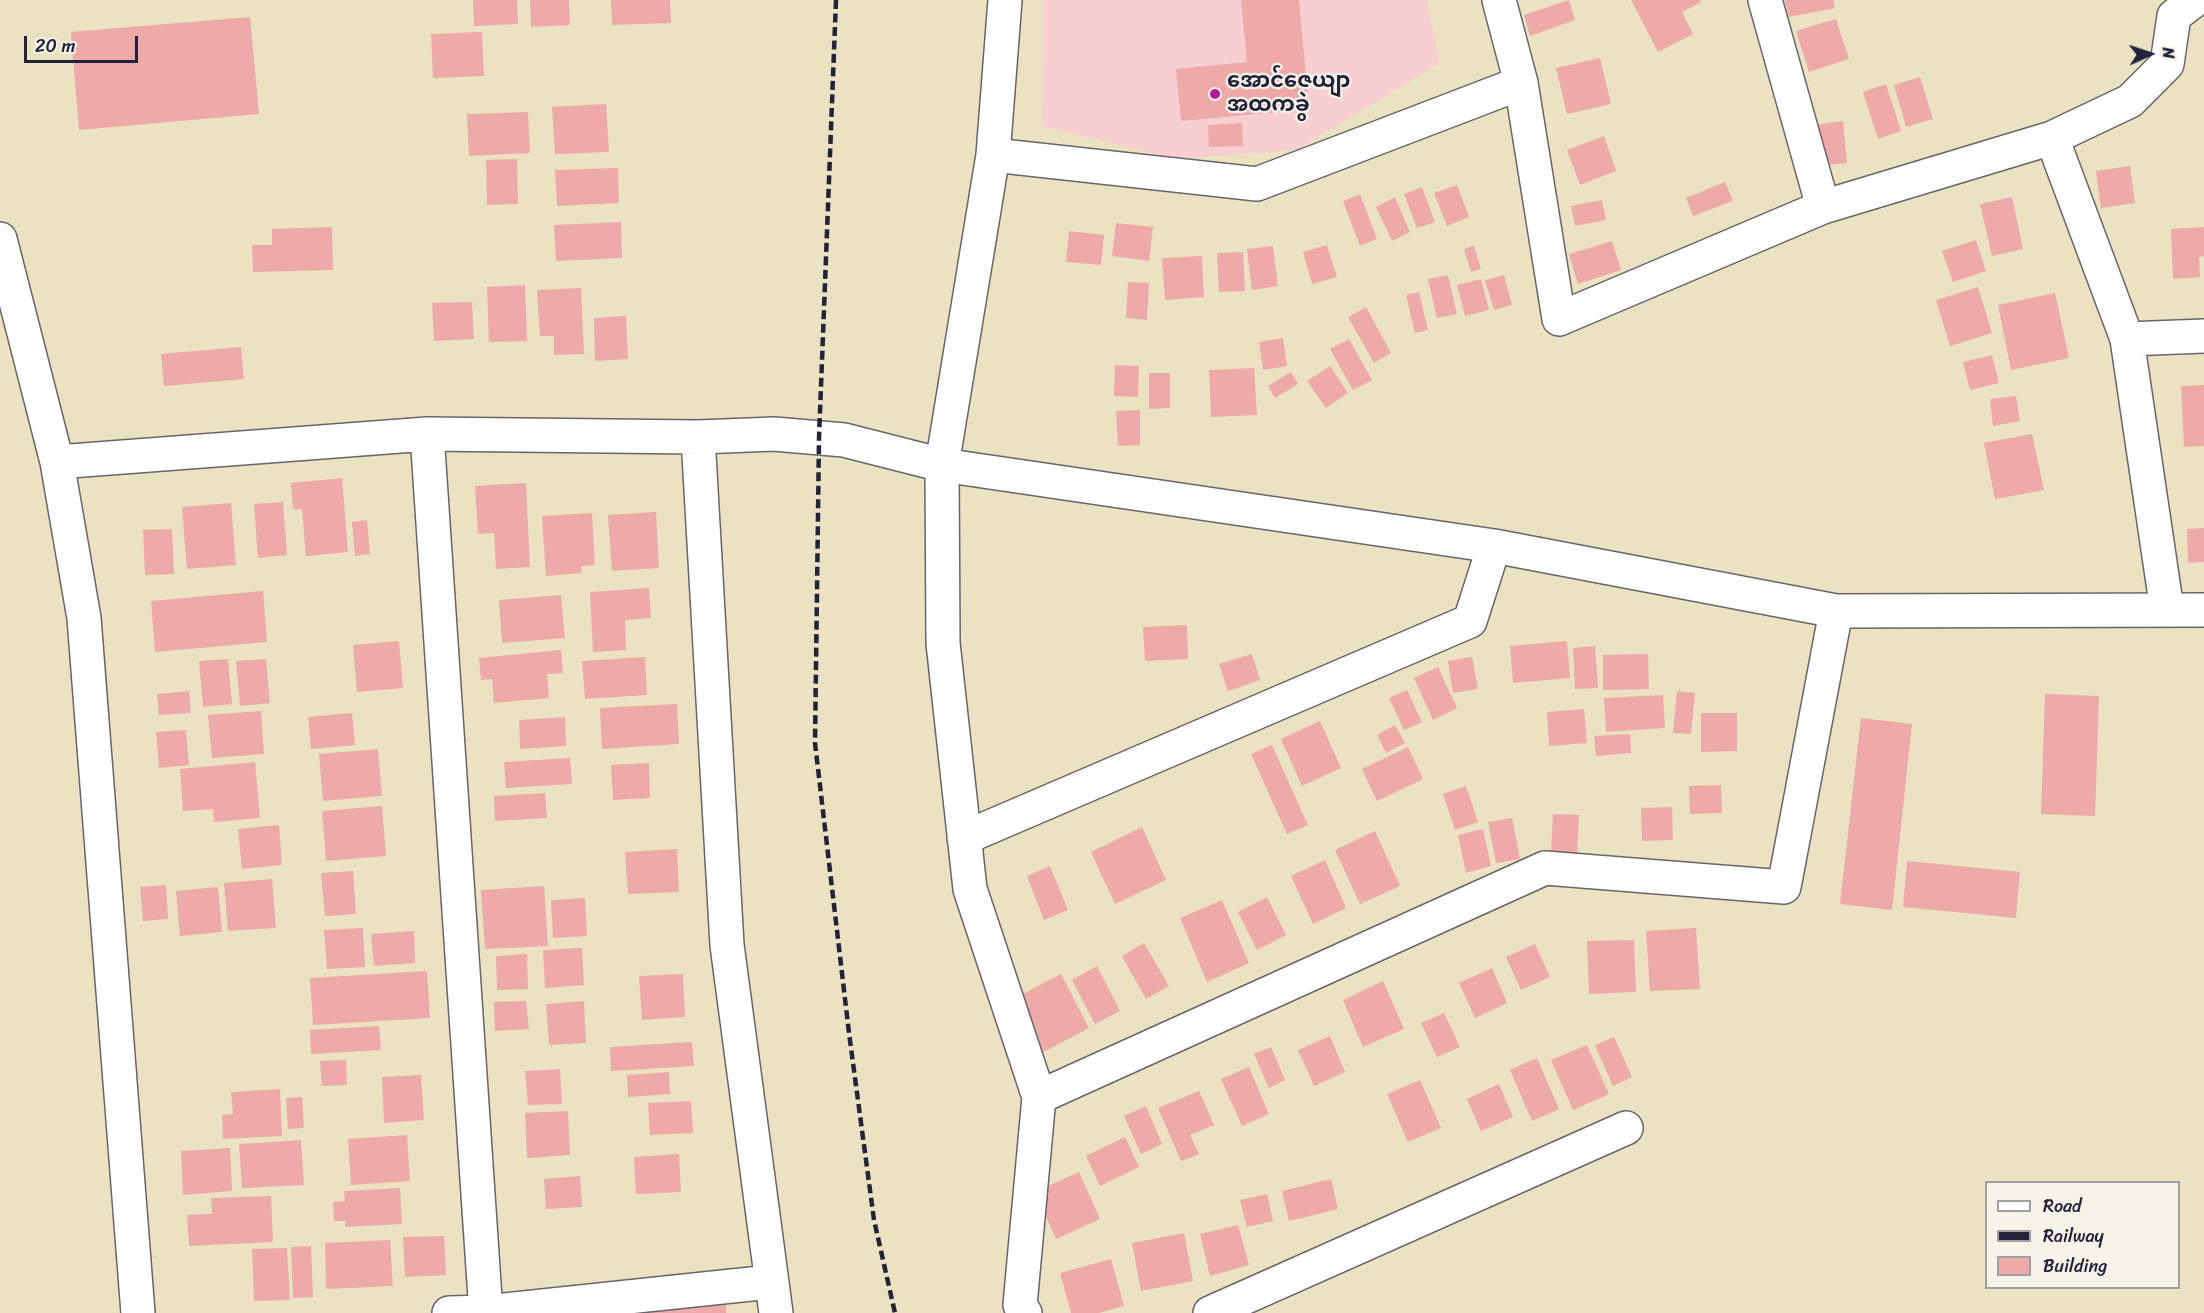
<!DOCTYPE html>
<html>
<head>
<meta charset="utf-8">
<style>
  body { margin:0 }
  #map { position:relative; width:2204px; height:1313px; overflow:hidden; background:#eae2c1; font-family:Sriracha,sans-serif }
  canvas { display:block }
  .legend { position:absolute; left:1985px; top:1181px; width:195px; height:108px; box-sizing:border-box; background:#f7f3e8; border:2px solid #a29fa3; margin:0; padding:8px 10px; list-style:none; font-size:18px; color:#22223b }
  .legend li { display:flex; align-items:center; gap:12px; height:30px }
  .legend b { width:30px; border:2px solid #a29fa3 }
  .north { position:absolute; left:2120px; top:24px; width:60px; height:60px; -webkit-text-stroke:4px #f7f3e8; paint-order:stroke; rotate:87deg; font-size:16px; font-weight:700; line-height:24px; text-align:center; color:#22223b }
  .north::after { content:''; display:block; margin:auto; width:21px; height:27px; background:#22223b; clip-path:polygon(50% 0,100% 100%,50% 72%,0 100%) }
  .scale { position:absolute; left:24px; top:36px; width:114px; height:27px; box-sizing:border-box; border:3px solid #22223b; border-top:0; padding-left:8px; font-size:18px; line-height:21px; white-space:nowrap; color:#22223b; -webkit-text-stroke:4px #f7f3e8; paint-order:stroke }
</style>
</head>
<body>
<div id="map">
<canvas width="2204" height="1313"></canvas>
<ul class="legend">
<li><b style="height:8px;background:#fff"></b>Road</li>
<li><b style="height:8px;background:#22223b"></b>Railway</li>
<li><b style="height:16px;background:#edaaa8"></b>Building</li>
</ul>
<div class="north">N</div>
<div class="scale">20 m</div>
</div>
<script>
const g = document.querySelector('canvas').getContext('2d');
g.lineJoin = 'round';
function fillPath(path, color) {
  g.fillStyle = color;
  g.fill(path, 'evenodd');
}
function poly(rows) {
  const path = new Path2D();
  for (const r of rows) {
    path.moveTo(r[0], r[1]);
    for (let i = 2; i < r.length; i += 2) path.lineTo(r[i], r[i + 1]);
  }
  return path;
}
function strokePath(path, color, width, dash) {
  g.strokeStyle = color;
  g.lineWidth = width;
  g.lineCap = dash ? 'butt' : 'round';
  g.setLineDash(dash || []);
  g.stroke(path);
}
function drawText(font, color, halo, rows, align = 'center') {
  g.font = font + ' Sriracha,"Noto Sans Myanmar",sans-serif';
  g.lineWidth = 4.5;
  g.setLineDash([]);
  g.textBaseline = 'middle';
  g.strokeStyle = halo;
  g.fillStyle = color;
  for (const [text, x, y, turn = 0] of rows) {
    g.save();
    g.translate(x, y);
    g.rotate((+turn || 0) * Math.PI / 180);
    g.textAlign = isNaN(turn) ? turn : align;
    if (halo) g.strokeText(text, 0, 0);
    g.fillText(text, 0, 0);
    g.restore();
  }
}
fillPath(poly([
  [1043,0,1427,0,1440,63,1296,150,1176,159,1042,126]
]), '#f7cfd1');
fillPath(poly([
  [473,0,517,0,518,24,474,26],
  [530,0,569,0,570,25,531,27],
  [611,0,670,0,671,23,612,25],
  [1241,0,1299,0,1309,109,1181,121,1176,69,1247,62],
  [1569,0,1575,20,1530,36,1524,15],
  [1631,0,1700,0,1701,2,1682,12,1693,34,1658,52],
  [1785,0,1833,0,1835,8,1789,17],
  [250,17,259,114,79,130,71,32],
  [1836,19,1849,59,1809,72,1796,31],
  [482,32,484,76,433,78,431,34],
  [1600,58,1611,104,1567,114,1556,68],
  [1920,77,1933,119,1906,127,1894,85],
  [1886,84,1901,131,1878,139,1863,92],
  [606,104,609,152,555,154,552,107],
  [528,112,530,153,469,156,467,114],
  [1843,121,1847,163,1818,166,1813,125],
  [1242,123,1243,146,1209,147,1208,125],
  [1604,136,1616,171,1580,185,1567,150],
  [517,159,518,204,487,205,486,160],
  [2130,166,2135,203,2101,208,2096,171],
  [618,168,619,203,557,206,555,170],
  [1725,182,1733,201,1693,216,1686,198],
  [1457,185,1469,217,1447,226,1434,193],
  [1422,187,1435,222,1417,228,1404,194],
  [1360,194,1377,239,1360,246,1343,201],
  [1395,197,1410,232,1392,241,1376,207],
  [2012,197,2023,249,1992,256,1980,204],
  [1602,200,1606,220,1575,226,1571,206],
  [621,222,622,258,556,261,554,225],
  [1116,223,1153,227,1149,261,1112,256],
  [332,227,333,270,253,272,252,245,272,245,272,229],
  [2204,227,2204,256,2199,257,2200,277,2173,279,2171,229],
  [1069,231,1104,235,1101,265,1066,262],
  [1976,240,1986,271,1953,282,1942,251],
  [1612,241,1621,270,1578,284,1569,254],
  [1327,245,1337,277,1312,284,1303,252],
  [1273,246,1278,286,1252,290,1247,249],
  [1474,246,1481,269,1471,272,1464,249],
  [1243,252,1245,291,1219,292,1217,253],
  [1202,256,1204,297,1165,300,1162,258],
  [1448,275,1457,314,1437,318,1428,279],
  [1504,275,1512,305,1494,310,1485,280],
  [1481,279,1489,310,1465,316,1457,285],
  [1128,282,1149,283,1147,320,1126,318],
  [525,285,527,341,489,342,487,287],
  [1978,287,1992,333,1950,346,1936,300],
  [581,288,584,354,554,355,554,336,540,336,537,290],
  [1419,292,1428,330,1415,333,1406,295],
  [2055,293,2069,358,2011,370,1998,305],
  [472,302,474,339,434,341,432,303],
  [1366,307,1391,353,1374,363,1348,317],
  [626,316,628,359,595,361,594,318],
  [1283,338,1287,366,1263,370,1259,342],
  [1349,339,1372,380,1353,390,1330,349],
  [241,347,244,379,164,386,161,354],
  [1992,355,1999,383,1970,390,1963,362],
  [1115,365,1139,366,1138,397,1114,396],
  [1330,366,1348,393,1326,408,1307,381],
  [1254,368,1257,415,1211,417,1209,370],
  [1291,372,1298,384,1275,398,1268,386],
  [1149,373,1170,373,1170,408,1149,409],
  [2204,385,2204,446,2184,447,2181,386],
  [2016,396,2020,421,1993,426,1990,399],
  [1140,410,1140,445,1118,446,1116,411],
  [2032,434,2044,490,1995,499,1984,443],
  [342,478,348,552,306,556,302,509,293,509,291,483],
  [526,483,530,567,496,569,494,533,478,534,475,486],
  [283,502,287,555,258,558,254,504],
  [231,503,236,565,187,569,182,507],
  [656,512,659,568,612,571,608,515],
  [592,513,595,565,581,566,582,573,546,576,542,516],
  [367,520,370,554,355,556,352,522],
  [2204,528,2204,562,2188,563,2187,529],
  [172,529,174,574,145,575,143,530],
  [649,588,651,618,625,620,626,650,593,652,590,592],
  [263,591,267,642,155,652,151,601],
  [561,595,565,638,502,643,499,600],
  [1187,625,1188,659,1145,661,1143,627],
  [399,641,403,688,357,692,353,645],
  [1567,641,1570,678,1513,683,1510,646],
  [1595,646,1598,688,1575,689,1573,648],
  [561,650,563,673,547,674,549,698,494,703,492,679,481,680,479,658],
  [1252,654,1260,680,1228,691,1219,664],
  [1648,654,1649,689,1603,690,1603,655],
  [645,657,647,695,585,699,582,661],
  [1472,657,1478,689,1453,693,1448,661],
  [228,659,232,704,203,707,199,661],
  [266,659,270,703,240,706,236,661],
  [1438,667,1457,708,1433,720,1414,678],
  [1407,690,1422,722,1404,730,1389,698],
  [189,691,191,713,159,715,157,694],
  [1677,691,1695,693,1691,734,1673,733],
  [2045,694,2099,696,2095,816,2041,814],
  [1663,695,1665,728,1606,732,1604,698],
  [677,704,679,744,602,749,600,708],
  [1584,709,1587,743,1549,746,1547,712],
  [261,711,264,754,212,758,208,715],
  [352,713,355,745,311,749,308,717],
  [1701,713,1737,713,1737,751,1701,752],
  [565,717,566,746,520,749,519,720],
  [1861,718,1912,724,1892,910,1840,904],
  [1320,721,1341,768,1302,786,1281,739],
  [1395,725,1405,743,1386,753,1377,735],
  [186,730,189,765,159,768,156,732],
  [1630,734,1631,753,1596,756,1594,736],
  [1272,745,1308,825,1287,834,1251,754],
  [1408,747,1423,779,1377,801,1362,769],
  [378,749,382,796,323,801,319,754],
  [570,758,572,784,506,788,504,762],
  [255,762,260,818,214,822,213,809,183,811,180,769],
  [649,763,650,798,613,800,611,765],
  [1721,785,1722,813,1690,814,1689,786],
  [1466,786,1478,822,1455,830,1443,794],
  [545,793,547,818,495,821,494,796],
  [382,806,386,856,326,861,322,811],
  [1672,807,1673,840,1642,841,1641,808],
  [1553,814,1579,815,1577,856,1551,855],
  [1512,818,1520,859,1496,863,1488,822],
  [279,825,282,865,242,869,238,829],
  [1142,827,1166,880,1115,904,1091,852],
  [1483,829,1491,866,1466,873,1458,835],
  [1375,831,1400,886,1360,904,1335,850],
  [677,849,679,892,628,894,625,852],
  [1325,860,1346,908,1313,924,1291,876],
  [1907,861,2020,872,2016,918,1903,907],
  [1050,866,1068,910,1044,920,1027,876],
  [353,871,356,914,325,916,321,873],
  [272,879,276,928,228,931,224,883],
  [166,885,168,919,143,921,140,887],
  [544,886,548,946,485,949,481,890],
  [218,887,222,932,180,936,176,891],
  [1267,897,1286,935,1257,950,1238,912],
  [585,898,587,936,553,938,551,900],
  [1222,900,1249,963,1207,982,1180,918],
  [363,928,365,967,327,969,324,930],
  [1696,928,1700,989,1650,991,1646,931],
  [414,931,415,963,374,966,371,934],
  [1634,940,1636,992,1589,994,1587,941],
  [1144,943,1169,986,1146,999,1122,956],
  [1535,944,1550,977,1521,990,1506,957],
  [582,948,584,985,545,988,543,950],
  [527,954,528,989,497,990,496,956],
  [1097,966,1120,1011,1095,1024,1072,980],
  [1492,968,1507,1003,1475,1018,1459,983],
  [427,971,430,1018,313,1025,310,978],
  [683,974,685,1017,642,1020,639,976],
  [1061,974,1089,1028,1040,1054,1011,1000],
  [1383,981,1404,1029,1363,1047,1343,1000],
  [526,1001,529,1029,495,1031,494,1002],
  [584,1001,586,1043,549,1045,546,1004],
  [1444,1013,1460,1047,1437,1057,1421,1023],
  [379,1026,381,1050,311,1054,310,1030],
  [1330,1036,1345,1072,1314,1086,1298,1050],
  [1614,1037,1632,1077,1613,1086,1595,1045],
  [692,1042,694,1066,611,1071,610,1047],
  [1587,1045,1609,1094,1573,1110,1551,1060],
  [1271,1047,1285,1080,1269,1088,1254,1054],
  [1537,1058,1559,1109,1532,1121,1510,1070],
  [346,1060,347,1085,322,1086,320,1061],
  [1249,1067,1269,1114,1242,1126,1221,1079],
  [560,1069,562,1104,528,1105,525,1071],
  [669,1072,670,1094,628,1097,627,1075],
  [421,1075,424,1120,384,1123,382,1077],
  [1420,1080,1441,1128,1408,1142,1387,1094],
  [1499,1084,1513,1117,1481,1131,1467,1099],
  [280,1089,282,1136,223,1139,222,1115,233,1114,231,1092],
  [1199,1091,1214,1125,1190,1135,1199,1154,1181,1161,1158,1108],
  [302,1097,304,1128,288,1129,286,1098],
  [691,1101,693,1133,650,1135,648,1103],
  [1146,1106,1162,1144,1141,1154,1124,1116],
  [568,1111,570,1155,527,1158,525,1113],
  [407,1135,410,1181,351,1185,348,1139],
  [1125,1137,1139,1167,1100,1186,1086,1156],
  [301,1140,304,1185,242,1188,239,1144],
  [230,1148,232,1191,183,1195,181,1151],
  [679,1154,681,1192,636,1194,634,1157],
  [1079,1172,1100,1219,1056,1239,1035,1192],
  [580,1176,582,1207,546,1209,544,1179],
  [1331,1179,1338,1209,1289,1221,1282,1191],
  [400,1188,402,1224,345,1227,346,1221,334,1221,333,1202,345,1201,344,1191],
  [1267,1194,1273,1221,1247,1227,1240,1200],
  [271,1196,273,1242,189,1246,187,1215,212,1214,211,1198],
  [1238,1225,1249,1265,1210,1276,1200,1234],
  [1184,1233,1193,1281,1141,1291,1132,1243],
  [444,1236,446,1275,405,1277,403,1237],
  [390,1240,393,1286,326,1289,325,1243],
  [311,1246,313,1297,293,1298,291,1247],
  [287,1248,290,1300,254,1301,252,1249],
  [1111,1259,1124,1306,1099,1313,1071,1313,1060,1273],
  [726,1301,726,1313,625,1313]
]), '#edaaa8');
const minor = poly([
  [1005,0,993,155,942,465,943,643,970,889,1039,1097,1020,1305,1025,1313],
  [1499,0,1521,83,1559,319,1823,207,2052,138,2127,339,2167,610],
  [1765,0,1823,207],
  [2052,138,2130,101,2167,64,2174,16,2195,0],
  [993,155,1257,184,1521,83],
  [0,239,57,462,84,618,138,1313],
  [2127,339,2204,336],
  [427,434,486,1313],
  [698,437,727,945,776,1313],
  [57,462,427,434,698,437,774,434,844,440,942,465,1494,546,1836,611,2204,610],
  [964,838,1470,621,1494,546],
  [1039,1097,1545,868,1784,887,1836,611],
  [449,1313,486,1312,770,1282],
  [1210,1313,1626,1128]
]);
strokePath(minor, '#68656a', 36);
strokePath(minor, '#fff', 33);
strokePath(poly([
  [836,0,819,438,815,743,849,1033,874,1220,895,1313]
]), '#22223b', 4.5, [9, 4.5]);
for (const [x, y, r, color] of [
  [1215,94,6,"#b5179e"]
]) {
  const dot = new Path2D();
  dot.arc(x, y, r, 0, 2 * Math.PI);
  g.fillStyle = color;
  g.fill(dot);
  strokePath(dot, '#f7f3e8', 2);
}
drawText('bold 21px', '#22223b', '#f7f3e8', [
  ["အောင်ဇေယျာ",1227,82],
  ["အထကခွဲ",1227,106]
], 'left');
</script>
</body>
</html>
